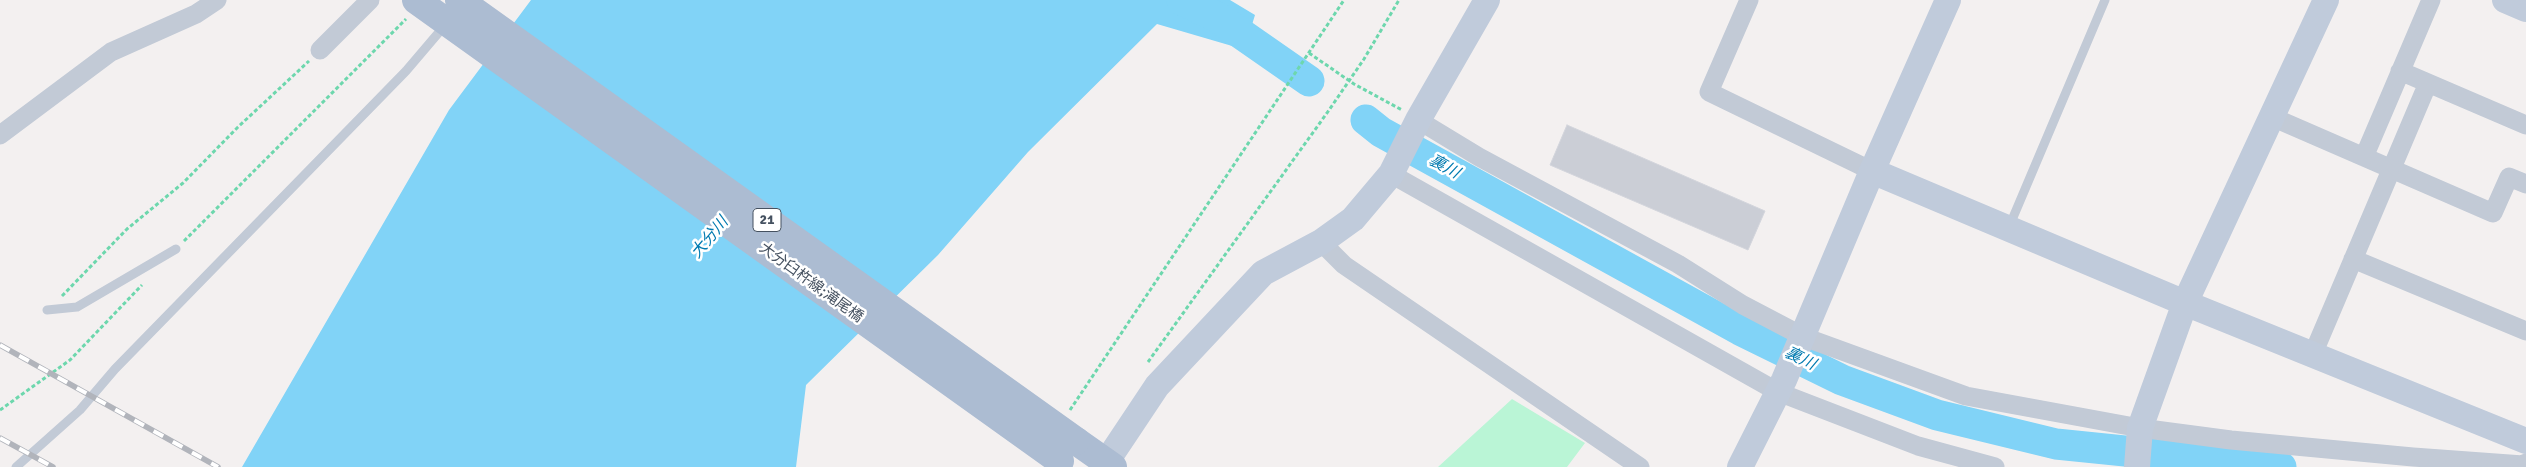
<!DOCTYPE html>
<html>
<head>
<meta charset="utf-8">
<style>
  body { margin:0 }
  canvas { display:block; background:#f3f0f0 }
</style>
</head>
<body>
<canvas width="2526" height="467"></canvas>
<script>
const g = document.querySelector('canvas').getContext('2d');
g.lineJoin = 'round';
function fillPath(path, color) {
  g.fillStyle = color;
  g.fill(path, 'evenodd');
}
function poly(rows) {
  const path = new Path2D();
  for (const r of rows) {
    path.moveTo(r[0], r[1]);
    for (let i = 2; i < r.length; i += 2) path.lineTo(r[i], r[i + 1]);
  }
  return path;
}
function strokePath(path, color, width, dash) {
  g.strokeStyle = color;
  g.lineWidth = width;
  g.lineCap = dash ? 'butt' : 'round';
  g.setLineDash(dash || []);
  g.stroke(path);
}
function drawText(font, color, halo, rows, align = 'center') {
  g.font = font + ' Signika,"Noto Sans JP",sans-serif';
  g.lineWidth = 5;
  g.setLineDash([]);
  g.textBaseline = 'middle';
  g.strokeStyle = halo;
  g.fillStyle = color;
  for (const [text, x, y, turn = 0] of rows) {
    g.save();
    g.translate(x, y);
    g.rotate((+turn || 0) * Math.PI / 180);
    g.textAlign = isNaN(turn) ? turn : align;
    if (halo) g.strokeText(text, 0, 0);
    g.fillText(text, 0, 0);
    g.restore();
  }
}
fillPath(poly([
  [1512,399,1585,443,1567,467,1438,467]
]), '#baf5d6');
fillPath(poly([
  [531,0,1230,0,1255,15,1251,28,1239,48,1157,24,1028,152,938,255,806,385,796,467,242,467,449,110]
]), '#81d3f7');
strokePath(poly([
  [1182,0,1217,17,1309,81],
  [1366,120,1381,132,1740,330,1842,380,1937,415,2056,444,2281,467]
]), '#81d3f7', 31);
const building = poly([
  [1567,125,1765,211,1748,250,1550,165,1567,125]
]);
fillPath(building, '#cbced6');
strokePath(building, '#d3d5dc', 1);
strokePath(poly([
  [1309,53,1354,84,1402,110],
  [184,241,406,19],
  [62,296,127,229,183,183,238,127,309,61],
  [1148,362,1327,113,1364,59,1399,0],
  [0,410,70,360,142,285],
  [1070,410,1344,0]
]), '#6dd7ad', 3, [4, 2.5]);
strokePath(poly([
  [2009,227,2105,0],
  [47,310,77,307,176,249],
  [16,467,80,410,115,369,406,71,446,24]
]), '#c2cad6', 9);
strokePath(poly([
  [1749,0,1709,92,1872,171],
  [320,50,370,0],
  [2400,71,2526,125],
  [2272,117,2493,213,2509,177,2526,184],
  [1418,120,1479,157,1678,264,1743,305,1804,337,1966,396,2140,428,2231,440,2413,457,2523,465,2526,463],
  [0,135,111,52,196,14,217,0],
  [2364,157,2431,0],
  [1391,174,1778,392,1918,446,1995,467],
  [1321,242,1344,265,1640,467],
  [2353,259,2526,331],
  [2313,354,2428,83]
]), '#c2cad6', 19);
strokePath(poly([
  [2505,0,2526,9],
  [1872,171,2185,303,2526,441],
  [1103,467,1157,386,1263,273,1321,242,1353,219,1391,174,1418,120,1487,0],
  [1740,467,1784,380,1872,171,1948,0],
  [2137,467,2140,428,2185,303,2326,0]
]), '#c0cbdb', 26);
strokePath(poly([
  [1076,441,1113,467]
]), '#acbcd2', 28);
const rail = poly([
  [0,345,218,467],
  [0,438,53,467]
]);
strokePath(rail, '#b1b4bb', 5.5);
strokePath(rail, '#fff', 4, [11]);
strokePath(poly([
  [416,0,1060,461],
  [459,0,1076,441]
]), '#acbcd2', 28);
for (const [x, y, w] of [
  [767,220,28]
]) {
  const box = new Path2D();
  box.roundRect(x - w / 2, y - 11.5, w, 23, 4);
  g.fillStyle = '#fff';
  g.fill(box);
  strokePath(box, '#455160', 1);
}
drawText('bold 14px', '#455160', null, [
  ["21",767,220]
]);
drawText('15px', '#455160', '#fff', [
  ["大分臼杵線;滝尾橋",811,283,36]
]);
drawText('italic 16px', '#017ab0', '#fff', [
  ["裏川",1444,167,29],
  ["大分川",710,238,-50],
  ["裏川",1800,359,26]
]);
</script>
</body>
</html>
